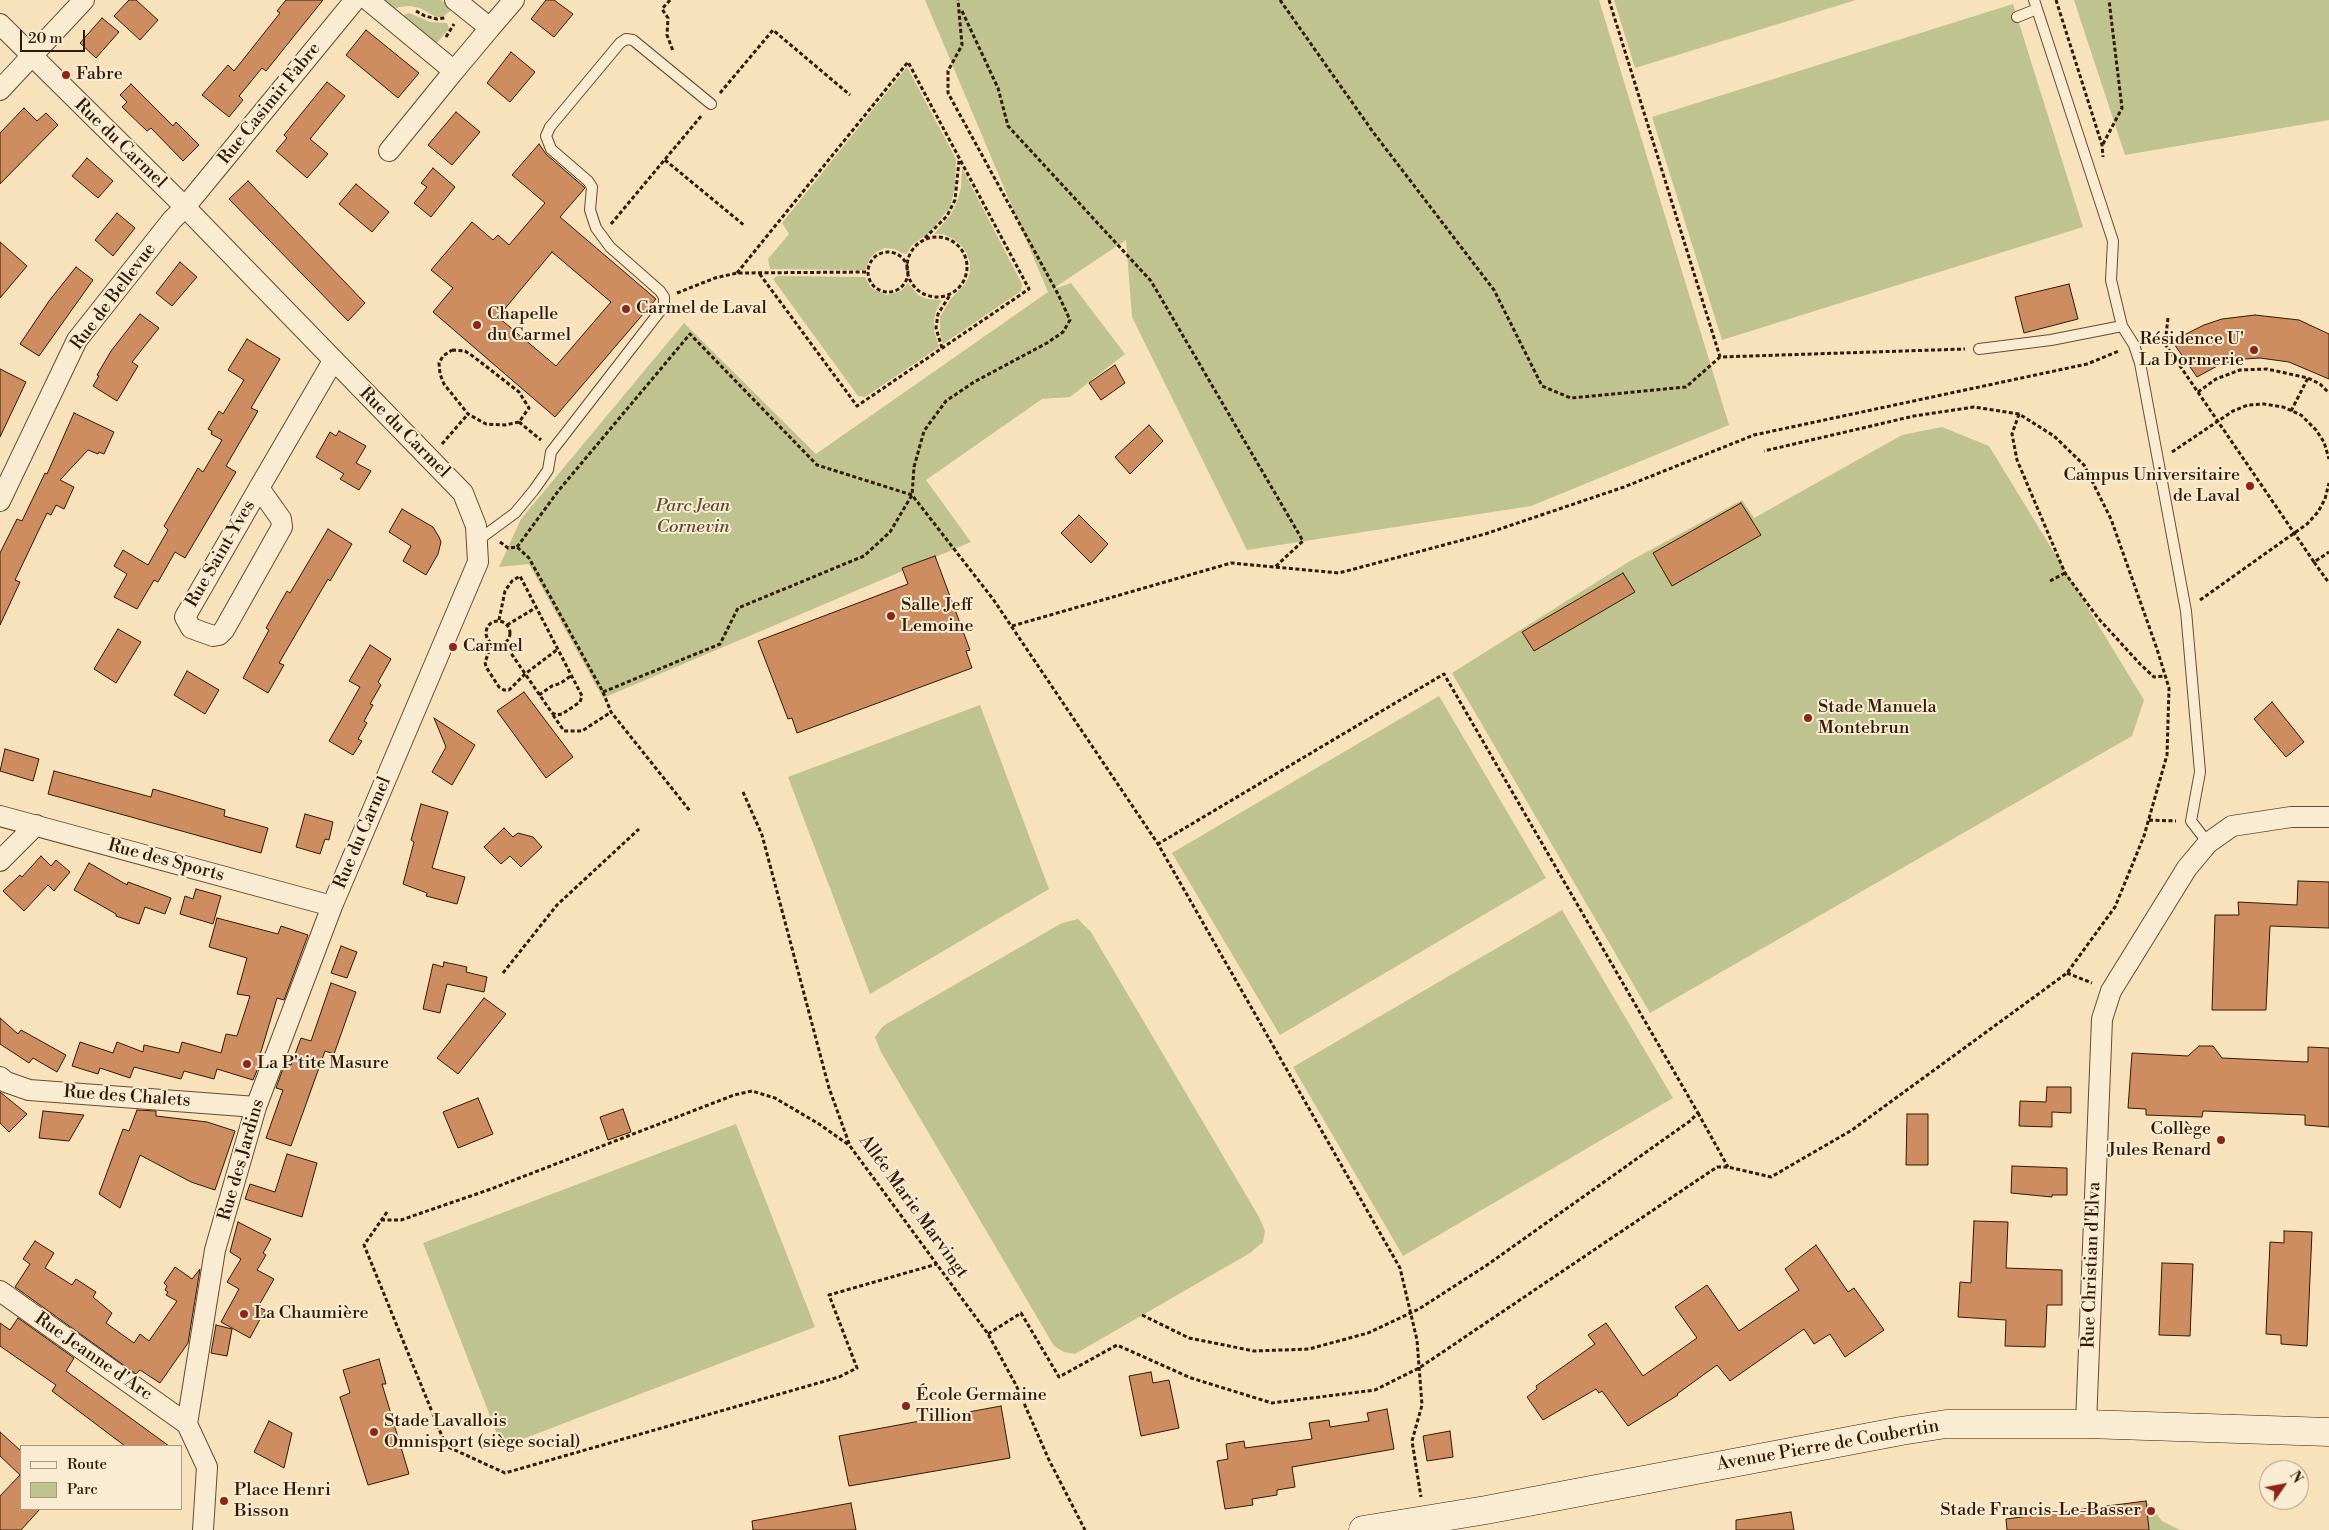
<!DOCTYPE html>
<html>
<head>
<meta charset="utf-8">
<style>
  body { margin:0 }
  #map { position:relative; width:2329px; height:1530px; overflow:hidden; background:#f8e2bc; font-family:"Libre Bodoni",serif }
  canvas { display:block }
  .legend { position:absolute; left:20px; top:1445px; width:162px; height:65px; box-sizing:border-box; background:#faecd3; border:1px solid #aa9880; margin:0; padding:6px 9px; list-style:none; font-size:15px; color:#321904 }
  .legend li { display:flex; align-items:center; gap:10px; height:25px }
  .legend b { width:25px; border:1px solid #aa9880 }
  .north { position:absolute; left:2259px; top:1460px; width:50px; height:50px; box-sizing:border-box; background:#faecd3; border:1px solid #aa9880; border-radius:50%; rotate:57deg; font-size:14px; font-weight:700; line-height:20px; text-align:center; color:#321904 }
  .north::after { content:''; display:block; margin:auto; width:18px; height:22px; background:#8f2418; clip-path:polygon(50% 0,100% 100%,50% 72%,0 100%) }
  .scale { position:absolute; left:20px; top:30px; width:65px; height:22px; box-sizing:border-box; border:2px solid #321904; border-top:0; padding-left:6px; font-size:15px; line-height:18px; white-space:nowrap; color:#321904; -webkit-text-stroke:4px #faecd3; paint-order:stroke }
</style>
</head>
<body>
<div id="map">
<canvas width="2329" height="1530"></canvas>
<ul class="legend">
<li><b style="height:6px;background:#faecd3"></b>Route</li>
<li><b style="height:14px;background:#bec38f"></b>Parc</li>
</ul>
<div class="north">N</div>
<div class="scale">20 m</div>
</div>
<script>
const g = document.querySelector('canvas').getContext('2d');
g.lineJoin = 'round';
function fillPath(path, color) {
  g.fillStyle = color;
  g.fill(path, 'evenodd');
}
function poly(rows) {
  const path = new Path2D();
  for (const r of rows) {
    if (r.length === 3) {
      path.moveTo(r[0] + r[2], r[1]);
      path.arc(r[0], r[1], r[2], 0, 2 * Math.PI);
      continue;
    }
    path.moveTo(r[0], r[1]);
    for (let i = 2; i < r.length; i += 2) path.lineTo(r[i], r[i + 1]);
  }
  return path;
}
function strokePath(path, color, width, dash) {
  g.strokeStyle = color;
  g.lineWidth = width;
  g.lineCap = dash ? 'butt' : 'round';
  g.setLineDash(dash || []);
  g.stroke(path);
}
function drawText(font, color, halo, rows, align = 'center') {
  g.font = font + ' "Libre Bodoni",serif';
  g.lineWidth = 4;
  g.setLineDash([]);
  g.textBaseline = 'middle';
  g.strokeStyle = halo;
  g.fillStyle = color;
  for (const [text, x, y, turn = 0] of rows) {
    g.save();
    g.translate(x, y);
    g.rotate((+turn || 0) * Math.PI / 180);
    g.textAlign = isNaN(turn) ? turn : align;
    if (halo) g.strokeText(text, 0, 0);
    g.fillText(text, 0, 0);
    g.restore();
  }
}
fillPath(poly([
  [381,0,441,0,452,9,443,17,436,17,420,8,410,6,399,7,393,10],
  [925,0,1599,0,1729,425,1531,506,1247,550,1132,317,1126,240,1051,290,1071,283,1125,354,1070,397,1042,399,926,480,971,542,603,698,529,564,499,567,521,519,684,323,816,454,1048,292],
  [1614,0,1856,0,1635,68],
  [2074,0,2329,0,2329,120,2125,155],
  [2013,4,2083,227,1722,340,1652,117],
  [409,13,430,22,447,23,449,29,435,45,401,16],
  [907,67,956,159,955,188,950,207,943,216,930,232,912,245,907,253,905,254,894,249,885,248,876,252,870,258,865,270,770,269,768,259,789,234,782,223],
  [962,168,1022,284,1021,291,943,344,940,333,940,317,950,300,965,284,970,273,970,263,967,254,962,246,952,238,942,234,934,234,950,216,957,202,961,188],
  [777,276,865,277,871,288,887,295,901,291,908,283,918,295,927,299,942,300,936,311,934,321,934,331,939,347,865,397,858,396,773,279],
  [1942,427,1989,446,2144,700,2132,736,1650,1013,1452,673,1630,561,1742,500,1754,518,1902,435],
  [1439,696,1546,878,1280,1035,1172,853],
  [980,705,1049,889,870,994,788,777],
  [1562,910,1673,1098,1403,1256,1293,1067],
  [1078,919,1091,932,1259,1217,1265,1231,1263,1242,1250,1253,1075,1354,1064,1352,1054,1346,881,1052,875,1037,883,1026,1062,923],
  [736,1124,815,1327,502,1447,423,1243],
  [2146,1501,2162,1521,2180,1530,2149,1530]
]), '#bec38f');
const building = poly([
  [129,0,136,0,158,20,140,40,114,16,129,0],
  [286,0,323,0,266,71,262,68,239,96,243,100,229,117,202,95,228,65,234,71,280,13,277,11,286,0],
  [546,0,554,0,573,14,554,37,531,19,546,0],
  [102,18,119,32,96,58,80,43,102,18],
  [366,30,419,73,398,98,346,55,366,30],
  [511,52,535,72,510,102,487,83,511,52],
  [327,82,345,96,310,139,328,154,307,178,276,151,287,138,284,135,327,82],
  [131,84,173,126,176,122,199,145,183,161,151,128,147,131,122,107,127,102,120,95,131,84],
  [24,108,37,121,46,113,58,125,0,184,0,133,24,108],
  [456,112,480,132,452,165,428,145,456,112],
  [539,144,546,154,585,188,560,217,656,299,555,417,433,312,453,288,431,270,472,222,493,240,498,235,509,245,545,203,512,175,539,144],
  [552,252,611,302,556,366,498,317,552,252],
  [87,158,113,181,98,198,72,176,87,158],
  [433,168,455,187,431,217,414,203,427,187,421,183,433,168],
  [248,181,365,303,348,321,229,199,248,181],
  [356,184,389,212,372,232,339,204,356,184],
  [117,213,135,228,113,256,95,240,117,213],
  [0,242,27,266,0,298,0,242],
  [180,262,197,277,172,306,156,293,180,262],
  [76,267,93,280,39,356,20,344,49,301,76,267],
  [2069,284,2078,319,2024,333,2015,297,2069,284],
  [140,314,159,328,132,362,138,366,117,401,93,386,99,376,97,375,111,351,140,314],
  [2255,315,2299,320,2329,334,2329,379,2289,362,2260,358,2245,359,2219,365,2197,377,2172,341,2204,325,2222,319,2255,315],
  [247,339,280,359,251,408,258,411,226,466,236,472,185,558,175,552,158,582,154,580,137,609,114,597,127,574,114,566,123,550,148,565,168,530,164,526,198,468,203,472,222,440,211,434,212,431,208,429,219,411,223,414,244,380,228,370,247,339],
  [1115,365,1125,383,1101,400,1089,383,1115,365],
  [0,369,26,382,0,437,0,369],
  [74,413,114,432,104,454,99,452,98,454,88,450,60,480,74,487,64,509,56,505,51,515,47,513,15,580,20,582,0,625,0,553,17,519,22,521,45,473,47,474,74,413],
  [1149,425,1163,441,1130,474,1115,457,1149,425],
  [339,431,366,446,356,463,371,471,359,490,340,479,344,474,316,457,330,432,336,436,339,431],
  [1741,503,1761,535,1672,586,1653,553,1741,503],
  [402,509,433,527,439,537,441,542,438,554,426,575,403,561,411,546,389,532,402,509],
  [1079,515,1108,544,1091,563,1061,533,1079,515],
  [328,529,352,544,330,581,328,579,279,663,284,665,268,693,243,678,269,630,266,628,287,591,290,593,328,529],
  [935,556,970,650,966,651,972,668,797,733,792,718,788,719,758,641,908,584,902,568,935,556],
  [1623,573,1635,592,1534,651,1522,632,1623,573],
  [118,629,141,642,116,683,94,669,118,629],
  [370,645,391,659,378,682,381,685,370,704,373,705,364,721,367,723,358,739,362,741,353,755,329,741,360,687,349,681,370,645],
  [187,671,219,690,205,714,174,695,187,671],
  [524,692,573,757,546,778,497,711,524,692],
  [2272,702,2304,742,2286,757,2254,719,2272,702],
  [434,718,475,745,452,785,432,772,446,747,434,718],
  [5,749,39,759,33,781,0,771,5,749],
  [54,771,151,797,153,789,225,810,224,816,268,828,261,853,48,794,54,771],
  [421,804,448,812,432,868,465,877,457,904,426,896,427,893,403,884,414,842,411,840,421,804],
  [305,814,333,822,329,840,325,839,320,854,296,847,305,814],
  [504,828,513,837,518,833,533,837,542,847,521,867,510,856,501,864,484,847,504,828],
  [41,856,51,866,56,860,70,872,54,891,48,885,24,911,3,891,20,875,22,877,41,856],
  [89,863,127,885,128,882,171,898,165,914,145,907,139,924,116,916,116,914,74,890,89,863],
  [2298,881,2329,882,2329,928,2270,926,2266,1010,2212,1010,2215,915,2239,915,2238,902,2297,905,2298,881],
  [196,889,221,896,213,924,180,914,185,896,193,899,196,889],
  [217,918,278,934,281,926,308,935,284,1000,277,998,260,1055,263,1056,253,1080,217,1069,214,1079,184,1071,181,1079,134,1067,130,1078,100,1068,98,1074,72,1066,80,1042,113,1053,117,1042,143,1052,144,1045,179,1053,182,1042,221,1053,226,1034,237,1036,250,996,237,994,247,958,209,947,217,918],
  [341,946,357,952,347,978,331,973,341,946],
  [444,962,467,967,466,972,487,977,484,992,447,984,440,1013,423,1009,433,964,443,967,444,962],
  [331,983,356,992,334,1054,325,1051,291,1146,266,1138,283,1090,276,1088,285,1063,291,1065,301,1038,311,1041,331,983],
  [484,998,506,1014,458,1074,437,1058,484,998],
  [0,1018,18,1034,21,1030,66,1055,57,1072,33,1058,29,1063,0,1044,0,1018],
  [2199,1046,2213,1046,2222,1058,2308,1062,2308,1047,2329,1048,2329,1127,2305,1125,2305,1115,2203,1111,2202,1117,2146,1115,2146,1109,2128,1108,2132,1053,2188,1056,2199,1046],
  [2047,1087,2071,1087,2071,1113,2052,1112,2052,1127,2019,1126,2020,1101,2046,1102,2047,1087],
  [0,1092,27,1114,9,1132,0,1123,0,1092],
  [478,1098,493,1134,458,1148,443,1112,478,1098],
  [623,1109,631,1132,608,1140,600,1117,623,1109],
  [137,1110,156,1111,156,1116,207,1122,235,1131,215,1190,191,1182,140,1155,120,1208,99,1194,123,1129,129,1131,137,1110],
  [43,1111,84,1115,69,1141,39,1138,43,1111],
  [1907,1114,1928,1114,1928,1165,1906,1165,1907,1114],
  [287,1154,317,1163,302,1217,245,1199,250,1184,275,1192,287,1154],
  [2012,1166,2067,1168,2067,1195,2052,1195,2052,1197,2011,1193,2012,1166],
  [1974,1221,2008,1222,2006,1268,2062,1270,2062,1305,2047,1305,2045,1347,2005,1346,2006,1320,1958,1317,1960,1282,1971,1283,1974,1221],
  [238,1222,271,1239,263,1253,266,1255,257,1270,274,1279,258,1307,265,1310,250,1338,221,1322,239,1289,227,1282,241,1259,230,1252,238,1222],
  [2284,1231,2312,1232,2307,1346,2281,1344,2281,1335,2266,1334,2270,1242,2284,1243,2284,1231],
  [35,1241,54,1253,45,1268,72,1285,76,1279,96,1292,93,1297,112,1313,106,1323,134,1343,140,1334,149,1341,177,1301,166,1295,168,1292,165,1290,167,1286,164,1283,175,1267,192,1279,200,1269,188,1343,160,1383,140,1370,136,1374,15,1287,30,1264,23,1259,35,1241],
  [1816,1245,1848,1292,1854,1288,1884,1330,1845,1357,1830,1334,1814,1344,1804,1329,1730,1381,1717,1365,1677,1394,1678,1395,1628,1426,1602,1391,1599,1393,1596,1389,1543,1420,1527,1397,1537,1389,1536,1386,1595,1344,1588,1335,1606,1323,1643,1376,1697,1338,1675,1307,1707,1285,1739,1331,1799,1290,1785,1269,1816,1245],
  [2162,1263,2193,1264,2190,1336,2159,1335,2162,1263],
  [18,1318,74,1358,66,1371,169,1446,125,1446,52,1391,56,1385,0,1346,0,1323,10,1330,18,1318],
  [216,1325,232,1329,227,1356,211,1353,216,1325],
  [379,1359,386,1384,382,1384,409,1474,368,1485,340,1397,350,1393,343,1370,379,1359],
  [1151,1372,1153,1383,1169,1380,1179,1428,1141,1436,1129,1376,1151,1372],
  [1001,1406,1010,1458,849,1486,839,1436,1001,1406],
  [1387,1409,1394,1449,1292,1467,1295,1487,1277,1490,1277,1495,1252,1499,1253,1505,1225,1509,1217,1461,1228,1459,1226,1444,1244,1441,1245,1448,1312,1439,1309,1423,1329,1420,1330,1427,1369,1421,1367,1413,1387,1409],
  [269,1421,292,1433,284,1468,254,1452,269,1421],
  [1450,1431,1453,1457,1427,1461,1423,1436,1450,1431],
  [0,1432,21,1451,21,1509,40,1509,21,1530,0,1530,0,1496,20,1475,0,1456,0,1432],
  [2146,1501,2149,1530,2007,1530,2006,1519,2146,1501],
  [851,1503,856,1530,753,1530,752,1521,851,1503],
  [1791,1512,1794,1530,1736,1530,1736,1520,1791,1512]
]);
fillPath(building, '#ce8d61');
strokePath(building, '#321904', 1);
const lane = poly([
  [2034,0,2113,241,2111,280,2122,326,2134,345,2140,363,2186,611,2200,772,2191,821,2208,843],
  [2017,17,2037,9],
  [1979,349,2051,340,2122,326],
  [477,541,515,513,534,490,548,470,551,452,664,306,664,297,660,291,610,247,596,228,590,210,592,187,588,181,551,149,546,136,550,127,620,43,626,39,633,40,711,104]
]);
const street = poly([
  [368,0,454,71,490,28,455,0],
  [0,24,185,207,463,493,476,526,478,562,332,906,256,1107,215,1250,187,1424],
  [490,28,514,0],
  [0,90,84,0],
  [389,151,454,71],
  [259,488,281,519,282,527,224,630,219,635,213,636,191,628,185,617,259,488,333,361],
  [0,501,77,340,172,220,185,207,355,0],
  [0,816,332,906],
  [0,861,36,825],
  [0,1077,6,1082,29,1090,256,1107],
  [0,1291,187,1424,207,1467,203,1530],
  [2086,1424,2102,1019,2111,991,2187,868,2208,843,2232,826,2291,817,2329,817]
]);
const secondary = poly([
  [1363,1530,1486,1510,1901,1431,1946,1424,2086,1424,2329,1432]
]);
strokePath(lane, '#644b32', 12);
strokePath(street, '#644b32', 22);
strokePath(secondary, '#321904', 29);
strokePath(poly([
  [670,0,662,9,668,18,667,35,673,51],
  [1280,0,1373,132,1494,290,1542,386,1571,398,1686,387,1720,357],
  [1609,0,1720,357,1965,349],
  [2056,0,2102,145,2103,157],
  [416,11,425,16,437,19,445,18],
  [962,11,998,88,1008,126,1151,281,1303,541,1275,567],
  [446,37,454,24],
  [720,93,773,30,850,95],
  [2103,144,2122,108,2109,0],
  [665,160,745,226],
  [611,224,702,115],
  [937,267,30],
  [925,238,947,216,955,200,959,161],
  [888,272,20],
  [737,273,908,62,1029,289,857,406,759,273],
  [677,293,715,278,737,273,868,272],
  [2168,318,2165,344,2314,562,2329,552],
  [942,348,936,328,938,314,950,295],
  [452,350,465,351,474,357,519,392,529,408,519,422,505,425,486,424,468,414,444,384,440,374,439,363,443,356,452,350],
  [2198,392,2216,379,2240,370,2267,369,2308,378,2320,384,2329,393],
  [2291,411,2308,378],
  [2019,414,2012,434,2017,460,2065,573,2098,618,2140,664,2154,677,2165,676],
  [519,422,541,440],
  [442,444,468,414],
  [2172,452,2233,411,2248,405,2264,404,2283,407,2301,415,2316,430,2324,442,2329,459],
  [500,542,508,548,517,547,529,558,603,692,611,712,690,811],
  [517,547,559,490,690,334,817,465,912,495,993,599,1158,844,1400,1268,1417,1340,1422,1405,1412,1441,1421,1497],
  [2314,562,2329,583],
  [2050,581,2065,573],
  [2200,600,2307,524,2318,512,2325,499,2329,483],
  [499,620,505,591,512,581,520,576,582,696,580,702,562,714,557,715,552,713,504,643],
  [498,633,12],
  [507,625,537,607],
  [1012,626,1231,563,1339,573,1485,534,1624,487,1754,435,2087,364,2119,351],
  [492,644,485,662,486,667,499,687,504,690,509,690,525,674,558,649],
  [603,692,720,644,738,608,864,556,890,532,912,495,914,467,924,431,946,401,974,382,1047,343,1063,332,1070,320,1058,294,948,93,948,71,962,45,958,0],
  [539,695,552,686,561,683,572,675],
  [553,715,564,731,582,731,611,712],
  [743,792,762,835,829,1088,850,1146,988,1334,1016,1385,1049,1460,1085,1530],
  [2149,820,2176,821],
  [503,973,557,905,639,829],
  [2067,973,2092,983],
  [1698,1113,1728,1167],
  [387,1212,364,1245,446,1446,505,1473,839,1377,857,1368,829,1295,937,1264],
  [381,1220,401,1220,491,1189,734,1095,752,1091,775,1098,819,1124,849,1145],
  [1142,1315,1189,1338,1254,1351,1309,1349,1368,1333,1419,1309,1487,1265,1690,1121,1698,1113,1444,674,1158,844],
  [988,1334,1021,1313,1059,1377,1117,1345,1191,1378,1272,1403,1375,1390,1419,1368,1717,1167,1728,1167,1771,1177,1852,1130,2067,973,2115,907,2144,836,2167,755,2169,688,2157,649,2111,519,2084,465,2054,436,2019,414,1974,407,1914,416,1764,451]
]), '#321904', 3, [4, 2.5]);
strokePath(lane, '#faecd3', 10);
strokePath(street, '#faecd3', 20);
strokePath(secondary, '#faecd3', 28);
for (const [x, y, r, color] of [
  [66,75,5,"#8f2418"],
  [626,309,5,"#8f2418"],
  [477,325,5,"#8f2418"],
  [2254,350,5,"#8f2418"],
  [2250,486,5,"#8f2418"],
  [891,616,5,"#8f2418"],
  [453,647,5,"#8f2418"],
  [1808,718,5,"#8f2418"],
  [247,1064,5,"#8f2418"],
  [2221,1140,5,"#8f2418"],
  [244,1314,5,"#8f2418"],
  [906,1406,5,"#8f2418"],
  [374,1432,5,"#8f2418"],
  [224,1501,5,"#8f2418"],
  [2151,1511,5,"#8f2418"]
]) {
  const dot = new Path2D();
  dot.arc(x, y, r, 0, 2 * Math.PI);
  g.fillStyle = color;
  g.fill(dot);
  strokePath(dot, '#faecd3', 2);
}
drawText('18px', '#321904', '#faecd3', [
  ["Fabre",76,75],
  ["Carmel de Laval",636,309],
  ["Chapelle",487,315],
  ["du Carmel",487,336],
  ["Résidence U'",2244,340,"right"],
  ["La Dormerie",2244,361,"right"],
  ["Campus Universitaire",2240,476,"right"],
  ["de Laval",2240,497,"right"],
  ["Salle Jeff",901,606],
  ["Lemoine",901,627],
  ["Carmel",463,647],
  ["Stade Manuela",1818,708],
  ["Montebrun",1818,729],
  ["La P'tite Masure",257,1064],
  ["Collège",2211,1130,"right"],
  ["Jules Renard",2211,1151,"right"],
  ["La Chaumière",254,1314],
  ["École Germaine",916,1396],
  ["Tillion",916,1417],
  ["Stade Lavallois",384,1422],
  ["Omnisport (siège social)",384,1443],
  ["Place Henri",234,1491],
  ["Bisson",234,1512],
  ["Stade Francis-Le-Basser",2141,1511,"right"]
], 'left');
drawText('18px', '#321904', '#faecd3', [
  ["Rue Casimir Fabre",270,104,-51],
  ["Rue du Carmel",120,144,44],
  ["Rue de Bellevue",114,297,-53],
  ["Rue du Carmel",404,433,45],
  ["Rue Saint-Yves",221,554,-60],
  ["Rue du Carmel",363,833,-67],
  ["Rue des Sports",166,861,15],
  ["Rue des Chalets",127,1097,4],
  ["Rue des Jardins",242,1160,-74],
  ["Allée Marie Marvingt",913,1207,54],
  ["Rue Christian d'Elva",2092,1265,-88],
  ["Rue Jeanne d'Arc",93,1357,35],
  ["Avenue Pierre de Coubertin",1828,1446,-10]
]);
drawText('italic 18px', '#5c4c2e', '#faecd3', [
  ["Parc Jean",693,507],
  ["Cornevin",693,528]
]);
</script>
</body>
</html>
